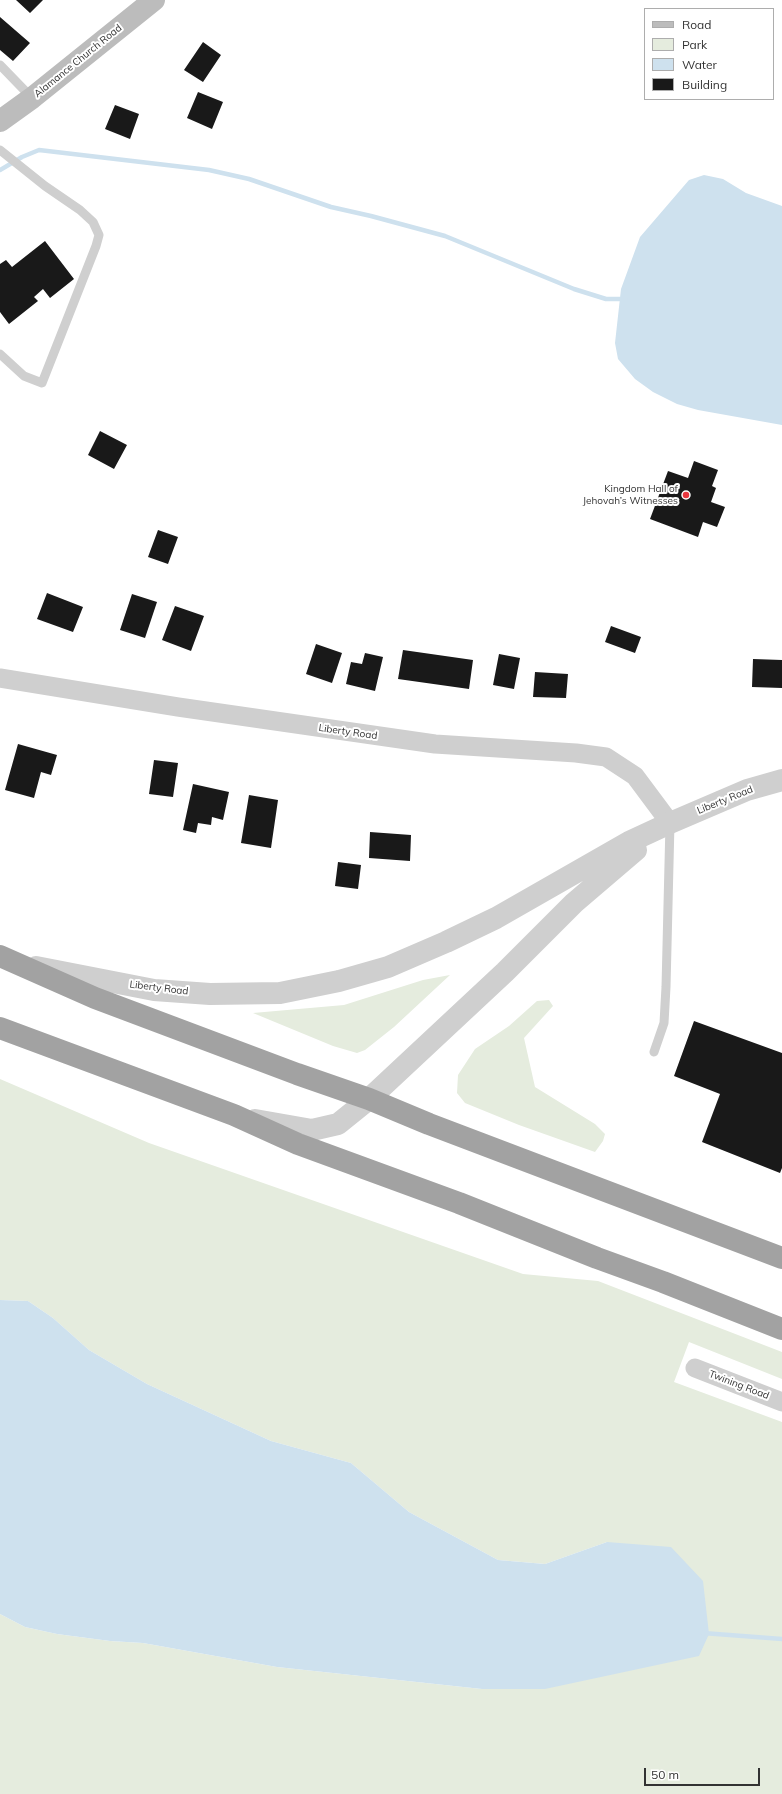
<!DOCTYPE html>
<html>
<head>
<meta charset="utf-8">
<style>
  body { margin:0 }
  #map { position:relative; width:782px; height:1794px; overflow:hidden; background:#fff; font-family:Mulish,sans-serif }
  canvas { display:block }
  .legend { position:absolute; left:644px; top:8px; width:130px; height:92px; box-sizing:border-box; background:#fff; border:1px solid #adadad; margin:0; padding:5px 7px; list-style:none; font-size:12px; color:#323232 }
  .legend li { display:flex; align-items:center; gap:8px; height:20px }
  .legend b { width:20px; border:1px solid #adadad }
  .scale { position:absolute; left:644px; top:1768px; width:116px; height:18px; box-sizing:border-box; border:2px solid #323232; border-top:0; padding-left:5px; font-size:12px; line-height:14px; white-space:nowrap; color:#323232; -webkit-text-stroke:3px #fff; paint-order:stroke }
</style>
</head>
<body>
<div id="map">
<canvas width="782" height="1794"></canvas>
<ul class="legend">
<li><b style="height:5px;background:#bcbcbc"></b>Road</li>
<li><b style="height:11px;background:#e5ecde"></b>Park</li>
<li><b style="height:11px;background:#cee1ee"></b>Water</li>
<li><b style="height:11px;background:#191919"></b>Building</li>
</ul>
<div class="scale">50 m</div>
</div>
<script>
const g = document.querySelector('canvas').getContext('2d');
g.lineJoin = 'round';
function fillPath(path, color) {
  g.fillStyle = color;
  g.fill(path, 'evenodd');
}
function poly(rows) {
  const path = new Path2D();
  for (const r of rows) {
    path.moveTo(r[0], r[1]);
    for (let i = 2; i < r.length; i += 2) path.lineTo(r[i], r[i + 1]);
  }
  return path;
}
function strokePath(path, color, width, dash) {
  g.strokeStyle = color;
  g.lineWidth = width;
  g.lineCap = dash ? 'butt' : 'round';
  g.setLineDash(dash || []);
  g.stroke(path);
}
function drawText(font, color, halo, rows, align = 'center') {
  g.font = font + ' Mulish,sans-serif';
  g.lineWidth = 4;
  g.setLineDash([]);
  g.textBaseline = 'middle';
  g.strokeStyle = halo;
  g.fillStyle = color;
  for (const [text, x, y, turn = 0] of rows) {
    g.save();
    g.translate(x, y);
    g.rotate((+turn || 0) * Math.PI / 180);
    g.textAlign = isNaN(turn) ? turn : align;
    if (halo) g.strokeText(text, 0, 0);
    g.fillText(text, 0, 0);
    g.restore();
  }
}
fillPath(poly([
  [450,975,394,1027,365,1050,357,1053,333,1046,253,1013,344,1005,423,980],
  [549,1000,553,1006,524,1038,535,1087,595,1124,605,1134,603,1141,595,1152,519,1125,465,1103,457,1093,458,1075,475,1049,509,1026,537,1001],
  [0,1079,149,1143,523,1274,598,1281,782,1352,782,1379,689,1342,674,1382,782,1422,782,1794,0,1794,0,1614,25,1627,57,1634,110,1641,143,1643,277,1667,482,1689,607,1542,545,1564,498,1560,409,1512,351,1463,271,1441,147,1384,89,1350,53,1318,28,1301,0,1300]
]), '#e5ecde');
fillPath(poly([
  [704,175,723,179,746,193,782,206,782,425,698,410,677,404,653,392,635,379,618,359,615,343,621,289,640,237,689,180],
  [0,1300,28,1301,53,1318,89,1350,147,1384,271,1441,351,1463,409,1512,498,1560,545,1564,607,1542,671,1547,703,1581,709,1634,699,1656,545,1689,482,1689,277,1667,143,1643,110,1641,57,1634,25,1627,0,1614]
]), '#cee1ee');
strokePath(poly([
  [0,170,22,157,39,150,209,170,249,179,331,207,371,216,445,236,574,289,606,299,625,299],
  [703,1633,782,1639]
]), '#cee1ee', 4.5);
fillPath(poly([
  [16,0,43,0,30,13],
  [0,17,30,43,13,61,0,50],
  [203,42,221,55,203,82,184,70],
  [198,92,223,102,212,129,187,118],
  [115,105,139,114,130,139,105,129],
  [45,241,74,279,50,298,43,289,34,297,38,301,9,324,0,312,0,264,6,260,12,267],
  [100,431,127,445,114,469,88,455],
  [694,461,718,470,712,486,716,488,711,502,725,507,717,527,703,522,698,537,650,519,668,471,688,478],
  [158,530,178,537,168,564,148,557],
  [47,593,83,607,73,632,37,619],
  [132,594,157,602,145,638,120,630],
  [175,606,204,616,191,651,162,640],
  [611,626,641,637,635,653,605,642],
  [316,644,342,653,332,683,306,674],
  [403,650,473,660,469,689,398,679],
  [365,653,383,657,375,691,346,684,351,662,362,664],
  [499,654,520,658,514,689,493,685],
  [753,659,782,660,782,688,752,687],
  [535,672,568,674,566,698,533,697],
  [18,744,57,755,51,775,41,772,34,798,5,790],
  [154,760,178,763,173,797,149,794],
  [193,784,229,792,223,820,212,817,211,825,198,823,196,833,183,830],
  [249,795,278,800,271,848,241,843],
  [370,832,411,835,410,861,369,858],
  [338,862,361,865,358,889,335,886],
  [694,1021,782,1053,782,1168,780,1173,702,1142,720,1094,674,1076]
]), '#191919');
strokePath(poly([
  [0,65,32,98],
  [0,150,45,186,80,210,93,222,99,235,96,246,42,383,24,376,0,354],
  [654,1052,664,1023,666,987,670,823]
]), '#cfcfcf', 9);
strokePath(poly([
  [0,678,178,707,435,744,576,753,606,757,635,776,670,823],
  [695,1368,782,1402]
]), '#cfcfcf', 19);
strokePath(poly([
  [36,967,154,990,210,994,280,993,339,981,388,967,446,942,496,918,629,842,670,823,747,790,782,780],
  [255,1120,312,1130,338,1124,369,1099,505,972,574,903,636,850]
]), '#cfcfcf', 22);
strokePath(poly([
  [0,121,32,98,154,0]
]), '#bcbcbc', 22);
strokePath(poly([
  [0,956,95,998,297,1074,369,1099,429,1124,782,1258],
  [0,1028,234,1115,298,1144,459,1203,597,1258,663,1282,782,1329]
]), '#a2a2a2', 22);
for (const [x, y, r, color] of [
  [686,495,4,"#e8363e"]
]) {
  const dot = new Path2D();
  dot.arc(x, y, r, 0, 2 * Math.PI);
  g.fillStyle = color;
  g.fill(dot);
  strokePath(dot, '#fff', 1.5);
}
drawText('10px', '#323232', '#fff', [
  ["Alamance Church Road",78,61,-39],
  ["Liberty Road",348,732,8],
  ["Liberty Road",725,800,-22],
  ["Liberty Road",159,988,7],
  ["Twining Road",739,1385,21]
]);
drawText('10px', '#323232', '#fff', [
  ["Kingdom Hall of",678,489],
  ["Jehovah’s Witnesses",678,501]
], 'right');
</script>
</body>
</html>
